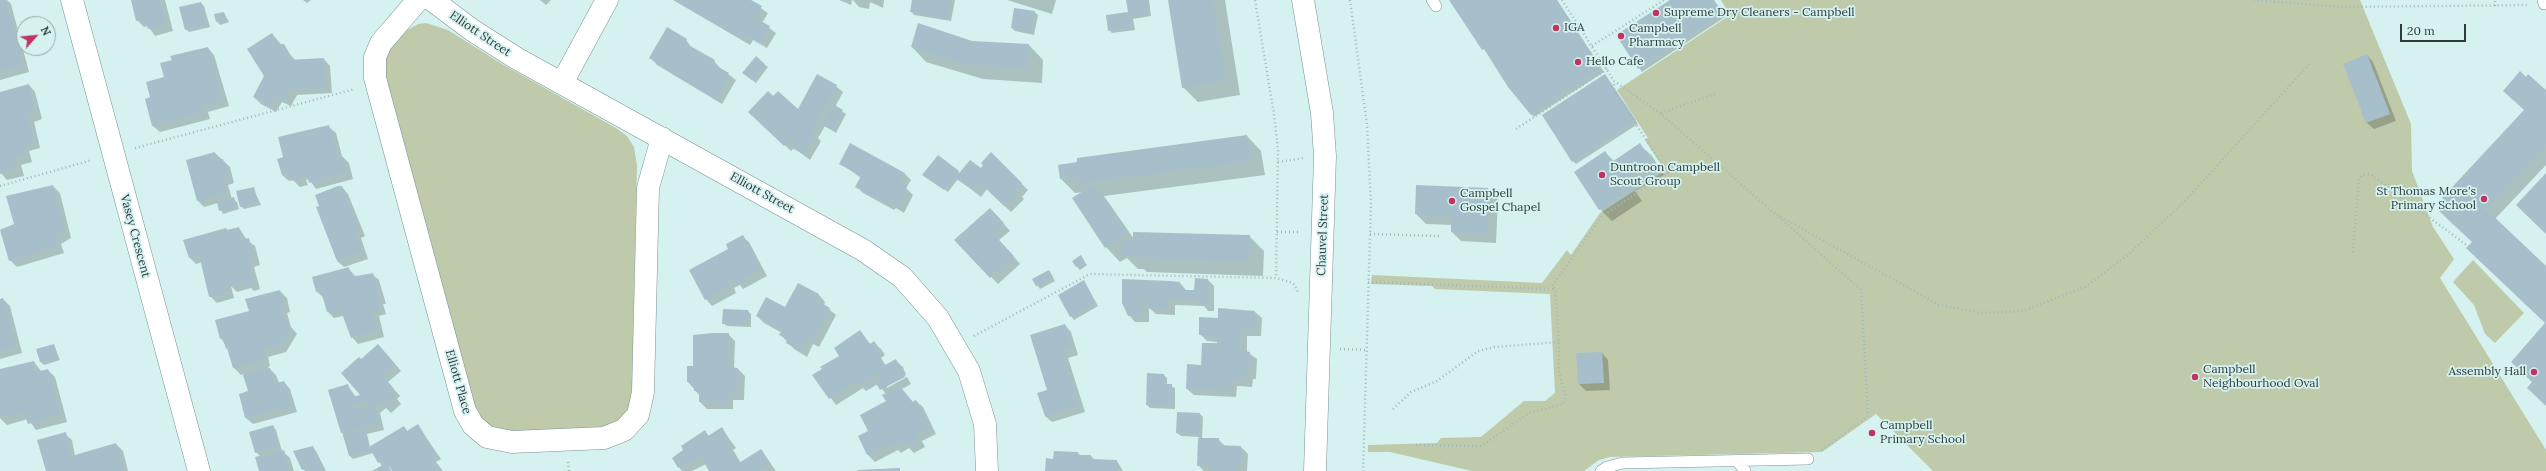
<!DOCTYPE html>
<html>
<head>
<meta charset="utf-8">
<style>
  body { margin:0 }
  #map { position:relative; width:2546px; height:471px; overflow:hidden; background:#d5f2f0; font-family:Lora,serif }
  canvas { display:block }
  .north { position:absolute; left:16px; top:16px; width:40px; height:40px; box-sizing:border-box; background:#d5f2f0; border:1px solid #93a9a8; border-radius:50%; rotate:63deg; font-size:11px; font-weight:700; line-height:16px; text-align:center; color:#303c3b }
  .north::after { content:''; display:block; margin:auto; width:14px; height:18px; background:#c13361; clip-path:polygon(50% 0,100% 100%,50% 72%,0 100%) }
  .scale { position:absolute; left:2400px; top:24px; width:66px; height:18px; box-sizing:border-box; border:2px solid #303c3b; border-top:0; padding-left:5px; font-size:12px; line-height:14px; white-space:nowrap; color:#303c3b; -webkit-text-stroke:3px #d5f2f0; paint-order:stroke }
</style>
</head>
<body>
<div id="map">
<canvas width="2546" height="471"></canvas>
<div class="north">N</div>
<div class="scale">20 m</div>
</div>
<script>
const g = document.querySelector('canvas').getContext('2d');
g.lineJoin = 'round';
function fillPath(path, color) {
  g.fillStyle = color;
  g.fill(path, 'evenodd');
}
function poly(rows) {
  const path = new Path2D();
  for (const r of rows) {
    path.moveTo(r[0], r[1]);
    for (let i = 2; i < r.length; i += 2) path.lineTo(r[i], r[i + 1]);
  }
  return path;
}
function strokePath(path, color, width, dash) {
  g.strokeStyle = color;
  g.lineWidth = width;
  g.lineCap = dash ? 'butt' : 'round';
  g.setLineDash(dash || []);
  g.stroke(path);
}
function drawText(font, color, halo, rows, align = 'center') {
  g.font = font + ' Lora,serif';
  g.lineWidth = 3.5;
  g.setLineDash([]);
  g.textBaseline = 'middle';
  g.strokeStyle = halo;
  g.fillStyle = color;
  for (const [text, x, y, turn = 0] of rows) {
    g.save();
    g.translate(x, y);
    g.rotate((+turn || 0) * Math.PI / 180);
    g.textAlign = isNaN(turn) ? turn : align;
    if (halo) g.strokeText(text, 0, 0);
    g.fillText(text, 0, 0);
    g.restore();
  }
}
fillPath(poly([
  [1721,0,2360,0,2411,124,2412,171,2433,227,2454,259,2440,278,2546,450,2546,471,1933,471,1876,414,1822,452,1610,457,1599,460,1584,471,1472,471,1390,452,1368,452,1368,445,1437,443,1441,438,1481,437,1524,401,1545,401,1555,393,1550,294,1435,289,1432,286,1371,284,1372,275,1542,283,1567,250,1571,255,1600,213,1665,171,1645,140,1648,138,1617,90,1730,15],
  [426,23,448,30,502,64,616,128,627,136,634,147,637,165,632,388,631,401,628,411,619,421,602,428,503,432,488,425,476,412,384,75,386,52,404,32,418,24],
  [2473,260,2524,313,2495,343,2485,334,2474,305,2453,282]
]), '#bfcaab');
fillPath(poly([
  [0,0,7,0,11,4,29,72,0,80],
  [132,0,165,0,173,31,155,36,148,26,144,27,137,20],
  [303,0,311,0,307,3],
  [540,0,551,0,546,5],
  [673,0,749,0,768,13,762,23,776,33,767,48,753,40,750,45],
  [839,0,852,0,851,5],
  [853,0,884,0,883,8,870,2,869,9,859,7],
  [913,0,955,0,951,21,914,15,911,11],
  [1007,0,1056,0,1052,14],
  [1127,0,1149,0,1151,16,1133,19,1135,30,1112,33,1109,30,1129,13],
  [1169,0,1225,0,1240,95,1198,102,1183,87],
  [1451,0,1557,0,1604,72,1534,117],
  [1672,0,1714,0,1725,17,1642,72,1617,35],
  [201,3,204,6,210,27,189,32,186,29],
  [1034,12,1038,15,1034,35,1015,31,1012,28],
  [224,13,229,22,220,25,217,21],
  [272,34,295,60,324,59,330,66,332,93,297,95,291,106,282,102,276,112,261,104,254,97,265,76],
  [686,40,692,48,714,61,721,69,736,80,722,104,657,65,651,58],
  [972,42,1029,45,1043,60,1042,83,983,79,926,62,912,47],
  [208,48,214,55,229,106,208,112,210,119,160,132,153,126,152,98,165,78],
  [2367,55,2373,62,2396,121,2374,129,2367,123,2344,64],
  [764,64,768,67,756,83,747,76],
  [1605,75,1638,124,1576,164,1573,161],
  [2526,78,2546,92,2546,165,2495,219,2546,266,2546,323,2473,243,2525,110],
  [29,85,35,92,42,119,34,122,40,148,29,151,32,162,21,165,24,176,7,180,0,172,0,93],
  [836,86,843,92,835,107,846,114,836,133,825,126,818,138,821,141,810,160,794,148,791,151,750,112,774,98,798,111],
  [329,127,336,133,342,156,349,163,353,179,316,189,309,179,306,180,308,185,300,187,293,180,289,181,282,175,284,158],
  [1247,136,1261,151,1265,175,1104,196,1134,239,1249,236,1264,251,1263,276,1147,272,1144,269,1138,269,1127,258,1120,262,1106,247,1074,199,1084,192,1075,193,1061,179],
  [1640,145,1652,156,1664,175,1635,191,1642,201,1612,221,1600,209,1575,172,1605,152,1614,161],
  [215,153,230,167,234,183,228,185,232,199,237,202,239,209,223,214,218,203,204,207,197,200],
  [991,154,1028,190,1022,197,1024,199,1011,212,987,189,981,197,958,179,948,192,924,175,958,172,960,173,981,169],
  [840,163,904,173,911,180,906,188,913,195,904,213,896,208,894,210,863,193,857,187,861,178],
  [53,186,60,193,71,238,61,244,64,253,17,267,10,260,1,229,15,225],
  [1417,186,1488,189,1498,199,1496,243,1461,241,1452,232,1452,225,1426,224,1416,214],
  [342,187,348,194,365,236,361,238,368,259,344,267,337,261],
  [253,188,261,205,244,209,241,206],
  [997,216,1010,231,999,240,1020,264,998,284,955,240],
  [239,228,247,240,255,246,260,265,254,267,260,289,254,291,251,288,237,292,231,286,234,298,217,303,210,296,202,262,196,264,189,257,228,231],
  [742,236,749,242,767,276,743,289,740,285,734,288,736,293,712,306,706,299],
  [1081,257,1087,265,1080,270,1077,267],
  [348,268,356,277,372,274,379,280,386,304,383,304,386,314,379,316,384,337,358,344,352,337,343,316,334,318,328,312,324,298,317,292],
  [1049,271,1055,281,1040,289,1033,280],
  [1208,280,1214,286,1214,311,1208,311,1204,306,1175,305,1175,315,1156,314,1149,308,1149,322,1135,322,1129,315,1123,303,1180,283,1187,291,1195,291],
  [1084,282,1098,306,1074,320,1071,316],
  [799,284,819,295,825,302,824,305,836,315,819,347,813,344,807,357,794,349,781,335,782,333,764,323,757,316,785,309],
  [280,291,287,298,290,312,287,313,291,327,297,334,286,352,268,357,270,366,268,367,276,375,279,383,284,382,290,389,297,412,253,424,246,418,240,395,250,392,244,374,241,375,234,368,229,351,221,338,250,312],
  [3,299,10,306,22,353,0,359,0,300],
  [748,311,751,314,751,327,727,326,723,323],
  [1255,312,1262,318,1261,336,1247,336,1247,352,1257,359,1256,379,1253,379,1252,387,1237,386,1236,397,1194,395,1187,389,1218,344,1218,342,1207,341,1200,334,1219,319],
  [1065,325,1071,332,1078,355,1068,358,1085,412,1052,422,1045,416,1048,391],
  [860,332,871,345,874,343,881,349,885,355,881,358,886,366,896,361,903,367,906,375,887,386,887,388,907,377,911,384,902,389,913,402,916,401,923,407,936,434,922,441,925,447,914,453,909,448,901,453,898,450,875,462,868,455,859,436,869,431,887,402,886,394,878,384,866,391,863,388,836,405,814,375,840,356],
  [728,334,735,341,734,369,738,369,745,376,744,400,733,400,733,409,707,409,700,402,700,396,688,382,694,367],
  [54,345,60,360,44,365,40,361],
  [385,352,401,371,388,382,400,396,397,399,401,404,391,413,386,408,380,413,384,430,367,434,370,447,404,427,408,432,418,426,441,459,436,462,443,471,394,471,391,466,389,467,391,471,375,471,382,466,373,453,353,459,350,456,342,432,348,386,356,397,361,395,361,361],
  [1602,353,1608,360,1610,390,1586,391,1579,384,1577,354],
  [34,362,42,372,48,370,55,377,67,422,36,430,28,419,7,425,0,418,0,370],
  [1148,374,1164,375,1167,378,1167,385,1175,388,1175,409,1150,408,1147,405],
  [1200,414,1203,417,1202,439,1218,439,1225,446,1241,447,1248,454,1247,471,1204,471,1198,465,1199,437,1181,436,1177,433],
  [273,426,276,430,282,451,290,458,294,471,260,471,261,457,256,452],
  [722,429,736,448,733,450,741,463,761,450,776,471,710,471,706,464,692,471,682,471,679,467,685,451,705,432,709,436],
  [65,434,72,440,75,456,116,444,123,451,128,471,47,471],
  [312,448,316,451,326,471,305,471,303,469],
  [1078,453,1081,456,1091,456,1096,461,1117,461,1123,471,1046,471,1054,460]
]), '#0003');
fillPath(poly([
  [0,0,6,0,23,66,0,71],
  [131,0,160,0,167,24,148,29,145,19,136,21],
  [674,0,751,0,762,6,755,18,770,26,761,43,746,34,743,39],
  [912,0,951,0,948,19,910,12],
  [1126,0,1146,0,1149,13,1130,16,1132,27,1108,31,1106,15,1128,12],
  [1168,0,1213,0,1226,81,1182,88],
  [1449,0,1557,0,1601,68,1531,115,1508,87,1484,49,1482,50],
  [1670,0,1714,0,1723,14,1638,69,1616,35],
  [201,2,207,24,185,30,179,7],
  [1014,8,1035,11,1031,32,1011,28],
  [224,12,226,19,216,22,214,14],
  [918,23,972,41,1029,44,1027,69,967,65,911,47],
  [667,27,687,39,685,43,715,60,713,64,729,73,715,99,649,58],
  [272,33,279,44,284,44,291,56,289,60,324,58,326,87,290,89,284,101,275,96,269,106,253,97,264,76,247,49],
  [208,47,223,100,202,105,204,112,152,126,145,99,150,97,146,82,164,77,160,63,172,60,170,56],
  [2367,54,2390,114,2366,123,2343,64],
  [756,56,765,64,752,80,742,73],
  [2520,71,2526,77,2528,74,2546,90,2546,145,2486,209,2546,266,2546,406,2527,388,2532,382,2511,362,2545,323,2466,248,2472,242,2439,211,2446,202,2442,198,2524,110,2503,91],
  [817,74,837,85,812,131,815,133,803,154,792,148,795,141,790,139,784,146,748,112,768,91,773,96,778,91,798,109],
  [1605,74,1636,120,1572,162,1542,115],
  [29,84,35,113,27,115,34,141,23,144,26,155,15,158,18,169,0,174,0,92],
  [833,104,843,110,832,130,822,125],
  [329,125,338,157,342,156,347,172,309,183,306,171,300,173,302,179,292,181,290,173,282,175,277,159,283,157,278,137],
  [1247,135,1251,161,1081,183,1080,177,1060,179,1058,165,1077,162,1077,158],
  [850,143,905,173,899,183,907,187,897,207,889,202,887,204,855,187,861,176,839,164],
  [1640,143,1653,163,1624,179,1631,189,1599,210,1574,172,1605,151,1612,162],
  [215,152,217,161,223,159,228,177,222,178,226,193,197,201,186,160],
  [991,152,1022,183,1016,190,1018,192,1004,206,980,183,974,191,955,178,970,160,981,168,983,165,981,163],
  [938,155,959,171,944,190,922,175],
  [2546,173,2546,234,2516,205],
  [1094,184,1126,234,1105,248,1072,198],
  [53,185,65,231,55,237,58,246,9,261,0,230,14,224,6,196],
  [1416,185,1488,188,1487,234,1451,232,1451,216,1415,214],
  [338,186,342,186,352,215,354,214,359,229,354,231,362,252,337,261,316,207,319,206,315,195],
  [254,187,258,202,240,207,236,191],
  [234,197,237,206,219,211,217,202],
  [990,208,1004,223,991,234,995,238,996,237,1014,256,990,278,954,240],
  [239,227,242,240,249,238,254,259,247,260,254,283,246,285,245,282,229,286,228,280,225,281,228,292,209,297,199,255,189,258,183,240,226,228,227,230],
  [1133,232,1250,235,1249,262,1132,258,1132,255,1122,255,1122,243,1133,239],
  [743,235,761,269,736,283,733,279,728,281,730,286,705,300,689,270,728,249,726,244],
  [1081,255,1085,262,1076,267,1072,261],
  [349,267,351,277,373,273,380,297,377,298,380,308,372,310,378,330,351,338,340,308,327,312,321,291,316,292,312,277],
  [1049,270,1053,277,1036,286,1032,279],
  [1195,278,1208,279,1207,305,1201,304,1200,300,1169,299,1168,309,1148,308,1148,300,1143,300,1142,316,1128,316,1122,303,1122,279,1170,281,1180,282,1180,290,1194,290],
  [1084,280,1096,303,1070,317,1058,295],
  [798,283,819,294,816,300,830,308,812,341,806,338,800,351,786,343,787,339,779,335,782,330,756,316,766,297,785,307],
  [280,290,284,305,281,306,285,323,291,326,279,346,262,350,264,360,233,368,227,348,226,349,223,338,220,339,215,320,249,311,245,299],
  [3,298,16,347,0,351,0,299],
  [1218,308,1255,311,1255,330,1241,330,1240,350,1250,352,1250,372,1246,372,1246,380,1230,380,1230,391,1186,389,1187,364,1201,365,1202,343,1217,343,1217,336,1199,335,1199,317,1218,318],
  [723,309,748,310,748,324,722,324],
  [1065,324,1072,348,1062,351,1079,406,1045,416,1037,393,1047,390,1030,335],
  [860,330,870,344,874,341,879,348,875,351,885,365,896,359,905,377,880,390,876,383,881,380,877,373,859,385,856,381,829,399,812,375,822,369,820,367,839,356,834,348],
  [713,333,729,333,728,367,738,368,738,394,727,393,727,403,699,402,699,391,694,391,694,382,687,382,687,366,693,366,693,335],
  [54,344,58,357,40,362,36,349],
  [378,344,395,364,382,375,394,389,391,392,396,396,383,407,379,402,374,406,378,423,341,433,328,390,348,384,352,397,360,395,341,373,359,357,361,359],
  [365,401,370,407,354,408,353,405],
  [1602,352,1604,383,1578,384,1576,353],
  [34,361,37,372,48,369,61,415,28,424,24,412,0,418,0,369],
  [270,368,274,384,284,381,291,406,245,418,239,394,248,391,243,375],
  [1147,373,1164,374,1164,384,1172,384,1172,406,1146,405],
  [900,386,912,402,916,400,930,427,916,435,919,440,906,447,904,441,893,447,891,443,867,455,858,436,868,431,860,415,886,401,882,395],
  [1177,412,1200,413,1199,434,1176,433],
  [418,424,435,452,424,459,425,461,432,457,441,471,428,471,423,462,427,471,392,471,385,459,378,463,369,447,370,451,349,456,343,435,364,429,369,447,404,426,407,431],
  [273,425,279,446,255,453,249,432],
  [722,427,730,441,727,443,739,463,761,449,771,464,759,471,709,471,701,457,678,468,672,458,683,450,681,446,705,430,708,436],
  [66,432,71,458,76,457,75,455,116,443,124,471,46,471,37,440],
  [1198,438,1219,438,1218,445,1241,446,1241,466,1235,466,1235,471,1213,471,1213,466,1197,466],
  [313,446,323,468,317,471,307,471,306,468,302,470,293,451],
  [284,450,289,471,259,471,255,457],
  [1054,451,1078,452,1078,455,1091,455,1091,459,1117,460,1116,471,1045,471,1046,458,1053,459],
  [386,463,391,471,372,471],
  [900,468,900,471,858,471,858,470]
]), '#a7bfca');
const lane = poly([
  [1432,0,1436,6],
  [2543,0,2544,4],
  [1737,461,1745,471],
  [1601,471,1607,467,1623,463,1808,459]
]);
const street = poly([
  [72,0,199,471],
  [418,0,381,43,375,57,375,78,465,411,473,425,487,437,512,442,604,438,624,430,638,415,643,392,648,188,662,138],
  [432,0,472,30,516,58,863,250,902,277,938,318,969,371,985,424,987,471],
  [1303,0,1322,113,1325,156,1315,471],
  [562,83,607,0]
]);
strokePath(lane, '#799492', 12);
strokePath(street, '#799492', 23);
strokePath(poly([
  [1255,0,1274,114,1278,150,1276,278],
  [1350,0,1367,125,1371,203,1363,471],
  [1562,0,1614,81,1660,113,1775,214],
  [2254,0,2343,7,2527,5],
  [2495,6,2495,0],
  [1592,46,1664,0],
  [1661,113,1715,94],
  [1516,129,1607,69],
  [135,148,355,89],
  [1278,162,1304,158],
  [0,186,92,160],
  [1774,213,1939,305,1982,313,2023,311,2085,287,2129,254,2186,200,2311,62],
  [1779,217,1861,290,1868,416,1822,450],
  [1277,232,1300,232],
  [1370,234,1439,236],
  [2353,252,2359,180,2362,175,2370,174,2468,246],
  [1368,282,1555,289,1552,286,1602,216,1668,173,1614,91,1614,82],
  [974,336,1090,274,1276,278,1293,283,1298,292],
  [1340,349,1366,350],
  [1393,409,1411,392,1437,381,1478,351,1495,347,1559,342],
  [1416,445,1482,446,1529,413,1563,404,1566,397,1559,372,1559,342,1555,289],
  [568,462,569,471]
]), '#a2bab8', 2.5, [1, 3]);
strokePath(lane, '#fff', 11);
strokePath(street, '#fff', 22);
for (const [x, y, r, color] of [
  [1656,13,4,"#c13361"],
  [1556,28,4,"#c13361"],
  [1621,36,4,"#c13361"],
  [1578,62,4,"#c13361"],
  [1602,175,4,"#c13361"],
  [2484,199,4,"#c13361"],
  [1452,201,4,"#c13361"],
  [2534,372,4,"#c13361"],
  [2195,377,4,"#c13361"],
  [1872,433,4,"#c13361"]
]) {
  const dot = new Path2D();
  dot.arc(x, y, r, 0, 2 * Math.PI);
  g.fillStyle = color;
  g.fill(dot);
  strokePath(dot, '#d5f2f0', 1.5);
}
drawText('12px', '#303c3b', '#d5f2f0', [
  ["Supreme Dry Cleaners - Campbell",1664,13],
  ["IGA",1564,28],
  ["Campbell",1629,29],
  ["Pharmacy",1629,43],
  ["Hello Cafe",1586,62],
  ["Duntroon Campbell",1610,168],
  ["Scout Group",1610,182],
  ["St Thomas More's",2476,192,"right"],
  ["Primary School",2476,206,"right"],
  ["Campbell",1460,194],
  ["Gospel Chapel",1460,208],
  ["Campbell",2203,370],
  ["Neighbourhood Oval",2203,384],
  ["Assembly Hall",2526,372,"right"],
  ["Campbell",1880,426],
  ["Primary School",1880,440]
], 'left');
drawText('12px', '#303c3b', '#d5f2f0', [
  ["Elliott Street",480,34,34],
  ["Elliott Street",762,193,29],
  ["Chauvel Street",1323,235,-88],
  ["Vasey Crescent",135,236,75],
  ["Elliott Place",458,382,74]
]);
</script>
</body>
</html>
